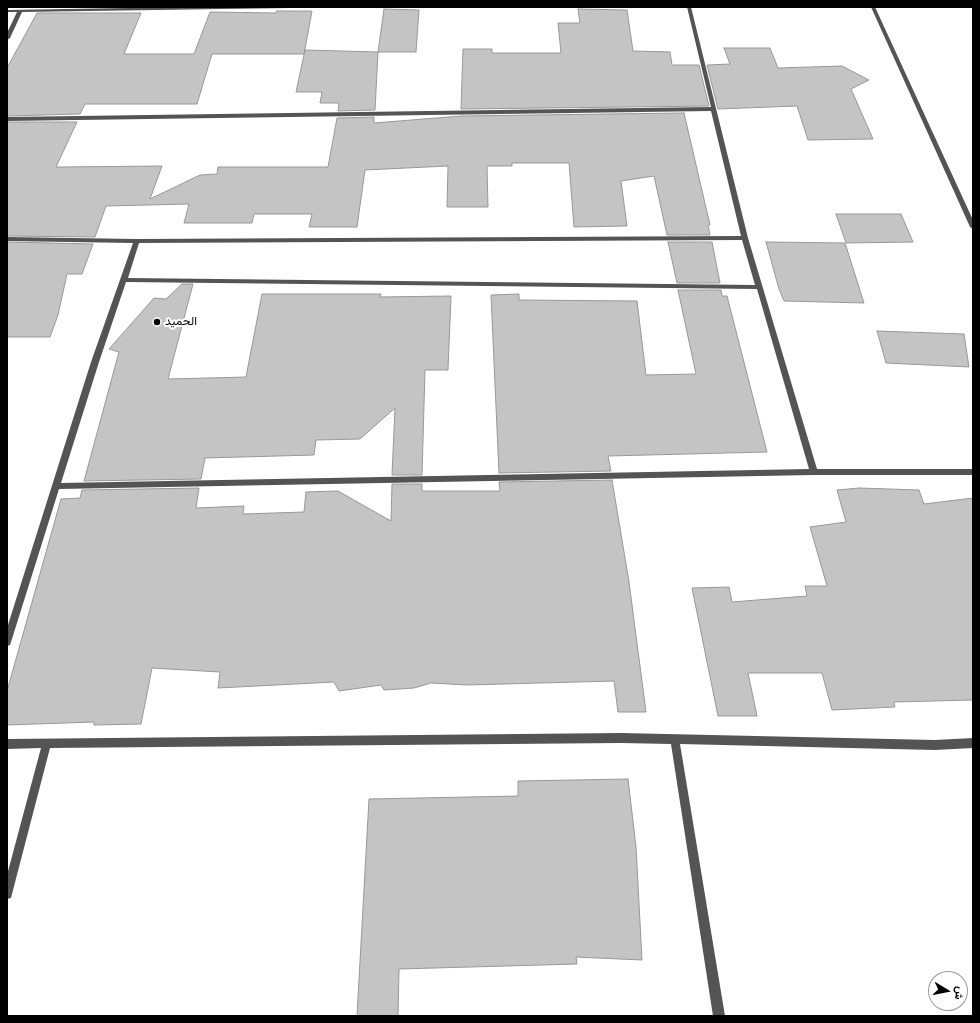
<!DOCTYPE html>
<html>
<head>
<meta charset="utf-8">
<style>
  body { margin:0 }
  #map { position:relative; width:980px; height:1023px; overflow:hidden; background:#fff; font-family:"Varela Round",Vazirmatn,sans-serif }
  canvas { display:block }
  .frame { position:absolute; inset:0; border:8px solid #000; pointer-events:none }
  .north { position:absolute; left:928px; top:971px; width:40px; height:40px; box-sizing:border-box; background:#fff; border:1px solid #999; border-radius:50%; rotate:100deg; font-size:11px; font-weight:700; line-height:16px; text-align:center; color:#000 }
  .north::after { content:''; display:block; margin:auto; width:14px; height:18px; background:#000; clip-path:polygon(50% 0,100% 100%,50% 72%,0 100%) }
</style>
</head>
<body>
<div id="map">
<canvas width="980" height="1023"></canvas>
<div class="frame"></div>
<div class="north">ش</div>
</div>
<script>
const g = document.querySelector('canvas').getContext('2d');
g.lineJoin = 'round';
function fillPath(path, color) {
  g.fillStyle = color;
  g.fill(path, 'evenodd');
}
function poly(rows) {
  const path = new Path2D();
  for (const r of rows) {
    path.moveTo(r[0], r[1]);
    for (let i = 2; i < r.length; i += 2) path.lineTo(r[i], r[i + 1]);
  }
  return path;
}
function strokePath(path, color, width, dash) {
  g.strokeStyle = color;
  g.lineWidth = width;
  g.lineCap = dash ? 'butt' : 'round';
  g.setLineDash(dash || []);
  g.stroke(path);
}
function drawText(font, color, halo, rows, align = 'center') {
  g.font = font + ' "Varela Round",Vazirmatn,sans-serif';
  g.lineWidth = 4;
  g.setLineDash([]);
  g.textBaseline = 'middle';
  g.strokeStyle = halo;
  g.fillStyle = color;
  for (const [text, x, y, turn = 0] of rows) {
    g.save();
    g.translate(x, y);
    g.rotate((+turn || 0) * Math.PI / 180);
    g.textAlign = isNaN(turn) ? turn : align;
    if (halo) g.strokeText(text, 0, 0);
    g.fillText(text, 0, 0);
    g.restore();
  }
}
const building = poly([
  [384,9,419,10,416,52,378,52,384,9],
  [578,9,627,10,633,51,670,52,672,65,699,65,709,106,461,109,463,49,492,49,492,53,561,53,558,23,580,23,578,9],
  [277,11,312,11,304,54,212,54,197,104,85,104,80,114,7,116,7,68,37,13,141,13,124,54,194,54,210,12,276,13,277,11],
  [724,48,770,48,778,68,842,66,869,80,851,89,873,139,808,140,797,106,718,109,707,65,730,64,724,48],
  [305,50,378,52,375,110,338,111,339,103,320,103,322,92,296,92,305,50],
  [684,113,710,225,708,225,710,235,667,235,654,176,621,181,627,226,574,227,569,163,512,163,512,166,487,166,488,207,447,207,448,166,365,170,357,227,309,227,312,214,254,214,252,223,184,223,189,204,106,206,95,237,7,236,7,122,77,122,56,167,162,166,150,199,200,175,217,174,218,167,328,167,337,118,374,117,374,123,461,116,684,113],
  [836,214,901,214,913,242,846,243,836,214],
  [7,242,93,244,82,274,67,274,58,315,50,337,7,337,7,242],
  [668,242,712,242,720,283,677,283,668,242],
  [766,242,845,243,864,303,784,301,779,289,766,242],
  [182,284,193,284,168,379,246,377,262,294,381,294,380,297,451,296,448,370,425,370,422,475,392,475,395,408,360,439,316,440,314,455,205,458,201,479,84,481,119,352,109,349,154,298,166,299,182,284],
  [678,290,721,290,722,296,727,296,767,452,608,456,611,471,499,473,491,295,519,294,519,300,637,301,646,375,696,374,678,290],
  [877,331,964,334,969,367,886,363,877,331],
  [612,480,629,582,646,712,618,712,614,681,467,685,431,683,414,688,384,690,381,685,339,691,334,682,218,688,220,672,152,668,141,724,94,725,94,722,7,725,7,691,61,499,80,498,82,490,199,488,196,508,244,506,243,514,304,512,306,492,338,491,391,521,392,484,422,484,422,491,500,491,499,482,612,480],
  [859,488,919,490,924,504,973,498,973,700,894,702,895,707,832,710,822,673,748,673,757,716,718,716,692,588,729,587,732,602,807,596,805,586,827,586,810,527,846,522,837,490,859,488],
  [628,779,636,847,642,960,576,957,577,964,399,969,398,1016,357,1016,369,799,518,796,518,781,628,779]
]);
fillPath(building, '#c4c4c4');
strokePath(building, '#989898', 1);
fillPath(poly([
  [185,7,292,7,290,8,22,12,10,38,7,40,7,33,17,12,7,12,7,10,185,7],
  [687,7,691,7,748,238,817,469,973,469,973,475,814,475,59,489,11,642,10,645,7,646,7,628,91,362,133,243,7,241,7,237,137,239,741,236,711,111,7,121,7,117,711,107,687,7],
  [742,240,755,285,128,278,139,243,742,240],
  [126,282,757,289,809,469,61,483,99,362,126,282],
  [871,7,875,7,973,220,973,229,970,227,871,7],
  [621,733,935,740,973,738,973,748,935,750,680,744,725,1016,713,1016,671,744,621,743,50,748,12,894,11,898,7,899,7,875,41,748,7,749,7,739,621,733]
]), '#545454');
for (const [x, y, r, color] of [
  [157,322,4,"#000"]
]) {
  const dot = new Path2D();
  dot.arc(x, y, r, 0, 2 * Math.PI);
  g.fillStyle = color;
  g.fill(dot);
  strokePath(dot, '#fff', 1.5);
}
drawText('12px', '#000', '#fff', [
  ["الحميد",165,322]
], 'left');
</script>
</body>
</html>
